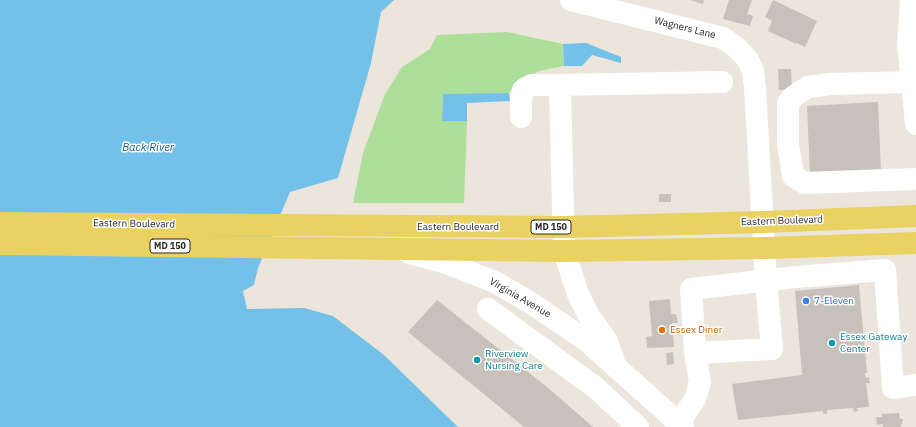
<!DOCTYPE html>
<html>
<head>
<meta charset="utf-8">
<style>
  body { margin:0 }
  canvas { display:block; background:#ebe5db }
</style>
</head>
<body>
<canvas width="916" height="427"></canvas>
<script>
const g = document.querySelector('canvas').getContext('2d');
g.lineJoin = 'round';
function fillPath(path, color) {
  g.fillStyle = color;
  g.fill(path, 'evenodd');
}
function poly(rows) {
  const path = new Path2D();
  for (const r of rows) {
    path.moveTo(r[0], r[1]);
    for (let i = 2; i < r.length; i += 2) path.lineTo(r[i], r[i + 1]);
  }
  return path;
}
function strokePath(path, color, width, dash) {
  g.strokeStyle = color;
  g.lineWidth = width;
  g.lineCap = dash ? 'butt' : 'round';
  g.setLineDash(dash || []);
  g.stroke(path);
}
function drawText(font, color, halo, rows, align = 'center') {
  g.font = font + ' "IBM Plex Sans",sans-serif';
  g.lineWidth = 3;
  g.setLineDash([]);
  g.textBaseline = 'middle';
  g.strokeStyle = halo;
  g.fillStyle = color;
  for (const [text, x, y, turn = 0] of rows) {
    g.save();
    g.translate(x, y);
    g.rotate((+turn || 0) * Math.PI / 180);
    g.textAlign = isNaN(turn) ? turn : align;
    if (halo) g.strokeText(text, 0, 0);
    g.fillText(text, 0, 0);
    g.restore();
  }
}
fillPath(poly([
  [507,32,563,44,564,66,539,71,519,79,509,93,443,95,442,120,467,121,464,203,353,203,363,153,385,94,402,67,430,49,437,35]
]), '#addf9a');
fillPath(poly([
  [0,0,394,0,381,12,371,63,338,178,290,192,258,268,254,285,243,291,247,309,304,308,333,316,384,355,458,427,0,427],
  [586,43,621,57,621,63,592,55,582,66,564,66,563,44],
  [509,93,510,101,467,103,467,121,442,121,443,94]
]), '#73c1e8');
fillPath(poly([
  [690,0,704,0,703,4],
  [729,0,752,0,747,14,753,16,750,26,723,19],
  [773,0,817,21,805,47,797,43,796,44,768,31,772,21,765,17],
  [778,69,791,69,792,89,779,90],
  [878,102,881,171,810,174,807,106],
  [659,194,671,194,671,202,659,202],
  [859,285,867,373,865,373,866,378,869,377,870,383,866,383,869,407,857,408,858,411,854,412,853,408,827,410,827,414,823,414,823,411,738,420,732,384,802,375,795,291],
  [670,299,671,314,676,314,678,323,672,323,674,347,647,348,646,337,652,336,649,301],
  [437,300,547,387,593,427,524,427,408,332],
  [673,352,674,364,667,365,666,353],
  [899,413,900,419,903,419,901,427,883,427,883,424,877,425,876,417,882,417,882,414]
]), '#c6c2bb');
strokePath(poly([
  [571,0,723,38,736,47,748,60,753,71,755,88,766,281,772,349,695,353],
  [911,0,908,44,916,124],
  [912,82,831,84,808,87,794,96,788,103,788,144,793,176,804,183,916,179],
  [560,85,722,82],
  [521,117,521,98,523,90,531,85,560,85,564,251,578,294,589,316,607,341,615,365],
  [409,253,446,263,495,282,531,303,587,341,683,427],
  [488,309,596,388,638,427],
  [679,423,695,399,700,382,695,353,691,289,796,277,885,270,893,388,916,385]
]), '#fff', 22);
strokePath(poly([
  [0,223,564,227,764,222,916,216],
  [0,244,564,251,765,248,916,243]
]), '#e9d262', 22);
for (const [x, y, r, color] of [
  [806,301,4,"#3f7fe0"],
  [662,330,4,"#e8710a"],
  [832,343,4,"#0f9aa8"],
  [477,360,4,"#0f9aa8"]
]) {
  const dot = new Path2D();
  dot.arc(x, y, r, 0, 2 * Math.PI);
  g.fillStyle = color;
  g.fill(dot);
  strokePath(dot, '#fff', 1.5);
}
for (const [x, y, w] of [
  [551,227,40],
  [170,246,40]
]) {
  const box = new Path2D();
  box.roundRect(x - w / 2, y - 7, w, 14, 3);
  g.fillStyle = '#fff';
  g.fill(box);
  strokePath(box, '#292929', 1);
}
drawText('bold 9px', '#292929', null, [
  ["MD 150",551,227],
  ["MD 150",170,246]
]);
drawText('10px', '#292929', '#fff', [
  ["Wagners Lane",685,28,14],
  ["Eastern Boulevard",782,221,-2],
  ["Eastern Boulevard",134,224,1],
  ["Eastern Boulevard",458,227],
  ["Virginia Avenue",520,298,30]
]);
drawText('10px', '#366cbe', '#fff', [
  ["7-Eleven",814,301]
], 'left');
drawText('10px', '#c56008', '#fff', [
  ["Essex Diner",670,330]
], 'left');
drawText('10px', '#0d838f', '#fff', [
  ["Essex Gateway",840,337],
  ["Center",840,349],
  ["Riverview",485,354],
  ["Nursing Care",485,366]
], 'left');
drawText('italic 11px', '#145e92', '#fff', [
  ["Back River",148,148]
]);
</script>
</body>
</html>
